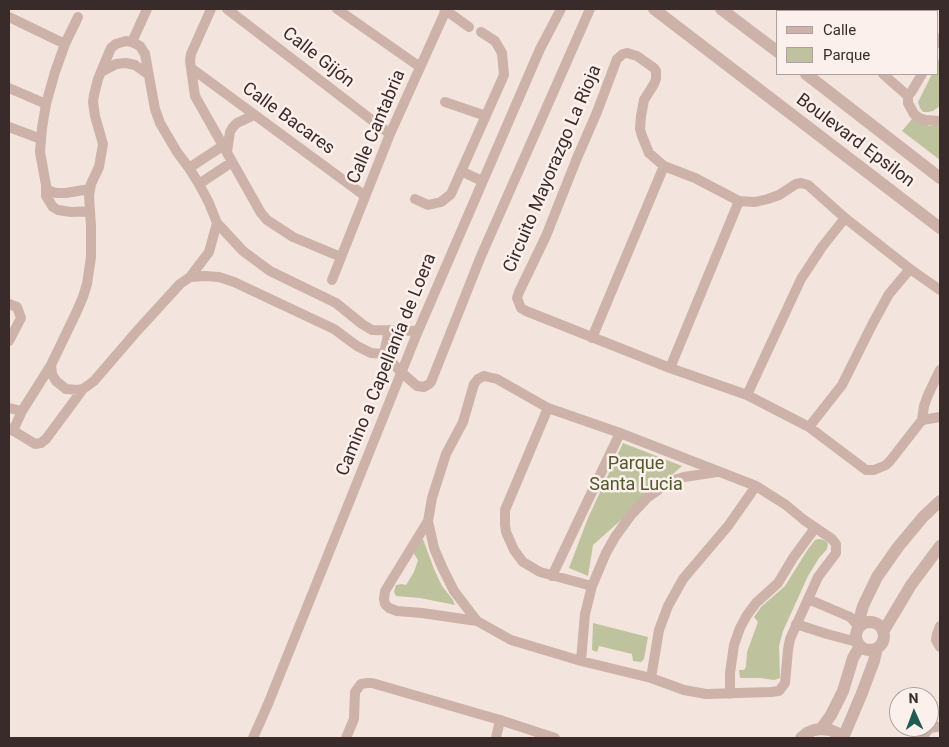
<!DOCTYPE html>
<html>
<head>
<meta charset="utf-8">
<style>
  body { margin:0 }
  #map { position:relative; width:949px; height:747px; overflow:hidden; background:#f3e5de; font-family:Roboto,sans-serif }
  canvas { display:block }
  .frame { position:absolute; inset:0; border:10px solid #392b29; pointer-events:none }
  .legend { position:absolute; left:776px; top:10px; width:162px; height:65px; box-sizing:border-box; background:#fbf0eb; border:1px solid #ada19d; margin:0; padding:6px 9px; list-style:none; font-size:15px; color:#392b29 }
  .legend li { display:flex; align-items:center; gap:10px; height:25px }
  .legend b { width:25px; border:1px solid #ada19d }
  .north { position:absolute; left:889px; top:687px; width:50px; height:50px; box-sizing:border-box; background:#fbf0eb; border:1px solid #ada19d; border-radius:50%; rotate:358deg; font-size:14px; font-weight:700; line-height:20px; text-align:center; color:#392b29 }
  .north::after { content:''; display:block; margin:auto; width:18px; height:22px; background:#1d5c53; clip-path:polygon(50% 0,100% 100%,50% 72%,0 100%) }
</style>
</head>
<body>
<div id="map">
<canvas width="949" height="747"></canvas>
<div class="frame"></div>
<ul class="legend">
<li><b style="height:6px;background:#ccb2a9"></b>Calle</li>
<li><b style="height:14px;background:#bec39d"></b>Parque</li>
</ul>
<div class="north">N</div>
</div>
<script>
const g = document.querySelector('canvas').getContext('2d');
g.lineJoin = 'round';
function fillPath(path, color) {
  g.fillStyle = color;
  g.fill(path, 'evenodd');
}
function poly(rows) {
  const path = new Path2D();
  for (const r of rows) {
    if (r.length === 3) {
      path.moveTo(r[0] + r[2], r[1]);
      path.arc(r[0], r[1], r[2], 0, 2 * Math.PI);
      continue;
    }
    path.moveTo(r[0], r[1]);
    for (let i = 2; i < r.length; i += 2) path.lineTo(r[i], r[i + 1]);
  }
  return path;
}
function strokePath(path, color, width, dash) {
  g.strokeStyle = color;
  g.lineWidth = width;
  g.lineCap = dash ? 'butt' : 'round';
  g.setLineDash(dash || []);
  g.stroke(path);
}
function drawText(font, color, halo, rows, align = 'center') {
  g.font = font + ' Roboto,sans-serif';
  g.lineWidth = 5;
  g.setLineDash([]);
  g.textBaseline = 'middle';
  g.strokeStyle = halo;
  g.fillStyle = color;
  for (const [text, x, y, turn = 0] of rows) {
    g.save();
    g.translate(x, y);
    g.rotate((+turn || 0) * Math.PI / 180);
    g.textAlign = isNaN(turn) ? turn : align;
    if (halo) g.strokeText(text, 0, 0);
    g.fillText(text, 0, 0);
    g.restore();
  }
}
fillPath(poly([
  [940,56,940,106,933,111,928,112,923,112,920,108,918,102,932,74,938,74,938,61],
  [912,119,930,126,940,123,940,160,902,131],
  [623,443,682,466,593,545,588,576,569,568,588,518],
  [423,539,434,569,442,586,453,600,455,605,420,598,396,596,394,592,396,585,402,584,406,585,414,572,418,560,414,554,415,548,420,540],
  [819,539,824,540,828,543,827,549,819,558,808,576,783,631,779,646,780,678,774,680,760,678,740,678,739,670,744,670,746,667,747,652,758,622,754,617,761,607,785,586,808,549,815,540],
  [593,623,648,637,644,659,641,662,633,661,632,654,599,646,597,652,592,650]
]), '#bec39d');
strokePath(poly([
  [211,9,191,54,190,61,195,96,261,213,267,220,293,237,341,257],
  [227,9,390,134],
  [337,9,420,67],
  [444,9,469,27],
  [788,9,791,11],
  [850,9,855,11],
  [9,17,65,44],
  [78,17,65,44,55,72,46,104,42,128,40,152,46,185,46,196,53,207,58,210,71,212,90,211],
  [132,42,147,9],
  [938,43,940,38],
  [191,68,365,196],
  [101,72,116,64,126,63,135,65,149,75],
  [883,74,908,96,908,103,914,114,919,118,925,120,940,121],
  [9,88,46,104],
  [908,96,912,91,922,74],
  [445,102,486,116],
  [9,127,41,139],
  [227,152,230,132,233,127,237,123,254,115],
  [189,168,224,145],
  [461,171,482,181],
  [199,184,232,162],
  [46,185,47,189,52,192,57,193,66,193,90,189],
  [415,199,428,205,441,202,451,194,504,75,502,53,495,41,481,32],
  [217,223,209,252,190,277,180,284,137,331,94,381,83,389,78,390,66,389,56,381,52,374,51,365,76,313,83,297,87,284,91,257,91,226,89,196,91,184,99,167,103,144,95,116,93,102,94,95,98,79,111,48,116,44,126,41,132,42,140,46,145,54,155,109,160,123,177,152,189,168,199,184,209,203,217,223,243,251,270,271,336,303,362,324,372,330,418,331],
  [190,277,205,276,219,277,234,282,334,329,357,346,371,353,384,354,401,372,417,386,424,387,429,384,431,382,481,256,590,9],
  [332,280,390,134,446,10],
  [940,290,910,269,845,218,808,185,801,183,796,184,779,195,768,199,755,202,739,201,695,178,664,166,649,153,642,136,640,129,641,116,644,100,654,84,656,79,656,71,654,68,637,56,627,53,623,54,617,59,597,112,577,158,546,236,519,292,517,298,521,308,526,311,670,368,747,395,809,427,866,470,874,470,886,465,890,461,922,420,940,417],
  [9,304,17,307,21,318,9,341],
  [592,338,664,166],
  [384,354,389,330],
  [670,368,739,201],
  [484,376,497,379,548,408,620,433,756,486,786,505,804,520,832,539,836,544,836,553,818,577,790,639,788,650,785,683,779,691,771,692,706,694,684,690,651,678,581,661,511,640,477,621,422,613,397,611,389,608,385,604,384,599,385,591,428,521,432,498,446,454,463,422,474,384,478,379,484,376],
  [747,395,801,279,822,247,845,218],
  [9,408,22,411],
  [548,408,505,510,505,524,506,532,514,550,523,562,540,572,592,586],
  [922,420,924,406,928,395,940,370],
  [809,427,842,385,873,323,889,294,910,269],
  [9,428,35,444,41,443,46,439,83,389],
  [13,431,22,411,51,365],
  [428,521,434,548,442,567,454,591,477,621],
  [552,576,620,433],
  [808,599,850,617,859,627],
  [796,624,827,634,857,642],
  [940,626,937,634,936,640,940,647],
  [581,661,585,614,592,586,606,553,615,537,631,515,647,498,661,488,674,480,684,477,717,472],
  [651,678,659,630,668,606,683,579,728,526,756,486],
  [730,694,730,673,734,645,740,628,747,615,756,603,778,583,793,558,815,528],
  [253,738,268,704,418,331,540,49,561,9],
  [346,738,354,719,355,692,361,684,367,683,372,683,500,720,555,738],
  [496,738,500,720],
  [922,738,927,731,930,728,936,727,940,727]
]), '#ccb2a9', 10);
strokePath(poly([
  [654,9,940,228],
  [721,9,778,52],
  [806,74,940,178],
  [870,636,14],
  [861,625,860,617,863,606,877,577,898,547,923,517,940,501],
  [883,632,911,585,940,546],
  [821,729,831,715,843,691,853,658,860,646],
  [801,738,807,733,814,730,821,729,830,730,837,733,844,738],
  [843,738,862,693,874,661,877,648]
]), '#ccb2a9', 12);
drawText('18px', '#392b29', '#fbf0eb', [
  ["Calle Gijón",318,58,38],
  ["Calle Bacares",288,119,36],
  ["Calle Cantabria",377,127,-67],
  ["Boulevard Epsilon",855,141,37],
  ["Circuito Mayorazgo La Rioja",553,169,-67],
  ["Camino a Capellanía de Loera",387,365,-68]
]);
drawText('18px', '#51582c', '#fbf0eb', [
  ["Parque",636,464],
  ["Santa Lucia",636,485]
]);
</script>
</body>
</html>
